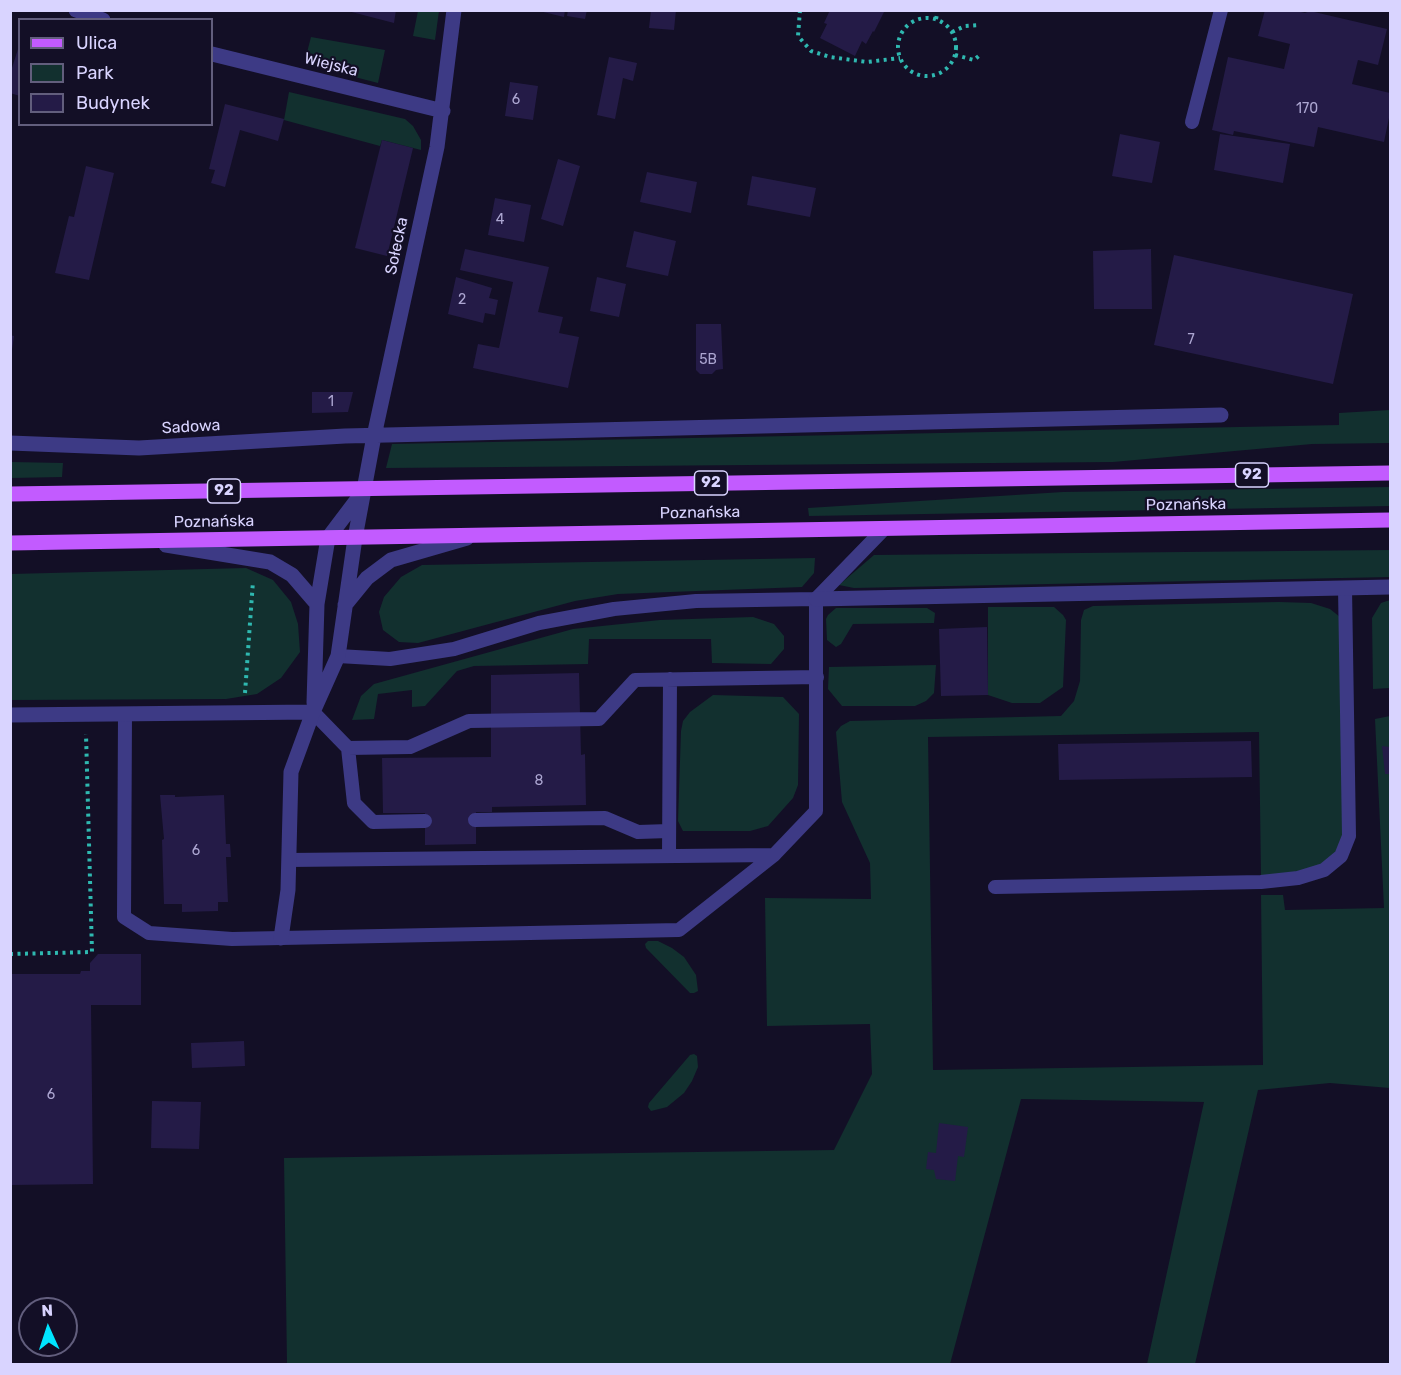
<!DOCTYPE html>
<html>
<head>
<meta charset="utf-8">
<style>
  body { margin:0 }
  #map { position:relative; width:1401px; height:1375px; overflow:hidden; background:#130f26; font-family:Rubik,sans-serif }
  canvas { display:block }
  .frame { position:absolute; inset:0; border:12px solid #d9d4ff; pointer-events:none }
  .legend { position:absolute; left:18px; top:18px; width:195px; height:108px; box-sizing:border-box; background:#130f26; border:2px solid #625e7d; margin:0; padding:8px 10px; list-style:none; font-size:18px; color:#d9d4ff }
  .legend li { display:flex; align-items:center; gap:12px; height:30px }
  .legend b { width:30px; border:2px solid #625e7d }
  .north { position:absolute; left:18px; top:1297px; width:60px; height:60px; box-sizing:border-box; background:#130f26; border:2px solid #625e7d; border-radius:50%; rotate:357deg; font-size:16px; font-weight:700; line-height:24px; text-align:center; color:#d9d4ff }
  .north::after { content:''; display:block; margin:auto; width:21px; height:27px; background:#00e5ff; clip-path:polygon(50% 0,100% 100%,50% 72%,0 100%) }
</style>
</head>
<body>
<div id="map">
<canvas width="1401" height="1375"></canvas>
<div class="frame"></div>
<ul class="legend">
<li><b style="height:8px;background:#c25bff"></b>Ulica</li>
<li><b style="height:16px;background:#12302f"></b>Park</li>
<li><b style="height:16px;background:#241b47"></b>Budynek</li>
</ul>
<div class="north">N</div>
</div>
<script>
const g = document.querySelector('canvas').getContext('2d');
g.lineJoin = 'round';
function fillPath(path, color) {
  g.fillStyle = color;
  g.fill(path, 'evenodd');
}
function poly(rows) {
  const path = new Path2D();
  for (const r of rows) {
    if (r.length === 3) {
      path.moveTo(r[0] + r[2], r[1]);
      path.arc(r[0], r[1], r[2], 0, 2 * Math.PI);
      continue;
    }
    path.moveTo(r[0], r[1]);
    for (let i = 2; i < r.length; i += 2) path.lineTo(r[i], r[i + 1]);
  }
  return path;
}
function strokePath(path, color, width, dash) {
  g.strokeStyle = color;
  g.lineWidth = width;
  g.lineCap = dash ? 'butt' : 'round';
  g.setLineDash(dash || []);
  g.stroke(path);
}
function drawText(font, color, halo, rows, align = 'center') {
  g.font = font + ' Rubik,sans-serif';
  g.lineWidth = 4.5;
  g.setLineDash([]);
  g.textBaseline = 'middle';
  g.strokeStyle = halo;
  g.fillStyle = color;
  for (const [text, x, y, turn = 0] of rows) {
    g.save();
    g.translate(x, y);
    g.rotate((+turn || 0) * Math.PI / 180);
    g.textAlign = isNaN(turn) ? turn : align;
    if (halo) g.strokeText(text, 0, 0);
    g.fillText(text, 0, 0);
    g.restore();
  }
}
fillPath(poly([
  [418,11,439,11,435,40,413,36],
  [311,37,385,50,378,83,304,64],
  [289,92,405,119,413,126,421,140,421,150,382,140,380,146,284,120],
  [1390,410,1390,443,1312,444,1113,462,386,468,392,444,1339,425,1339,413],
  [11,462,63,463,62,477,11,478],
  [1390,487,1390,506,809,516,808,508,1063,492],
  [1390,550,1390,577,854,588,839,585,874,555],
  [815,558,814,573,802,587,618,594,575,601,418,643,399,642,383,630,379,612,384,597,401,577,422,565],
  [246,568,273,580,291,602,298,624,300,652,281,678,257,694,226,699,11,700,11,574],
  [1390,600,1390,688,1373,689,1372,618,1381,603],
  [1279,602,1311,603,1330,609,1340,617,1345,830,1335,855,1324,866,1298,875,1261,876,1259,732,928,737,933,1070,1263,1065,1261,895,1283,895,1285,910,1384,908,1375,719,1390,716,1390,1088,1330,1083,1258,1090,1195,1364,1147,1364,1204,1102,1021,1099,950,1364,287,1364,284,1158,834,1150,872,1074,870,1024,767,1026,765,898,871,899,870,863,842,802,836,732,841,726,850,721,1061,716,1074,701,1080,681,1081,620,1084,610,1093,606],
  [988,607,1054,607,1063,615,1066,620,1063,687,1040,703,1012,703,988,695],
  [836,608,927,608,935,613,934,623,853,624,841,644,836,647,827,640,826,619,828,615],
  [753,617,774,624,784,636,784,649,771,664,712,663,711,639,589,639,588,664,474,666,457,671,425,706,412,707,412,690,378,694,374,719,352,720,361,696,374,684,573,629,660,620],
  [936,665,934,693,926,701,915,706,842,706,828,689,829,667],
  [713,695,783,697,799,714,798,785,793,798,768,826,750,831,683,831,678,821,681,731,683,721,690,712],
  [648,941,658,941,672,948,684,957,696,975,698,991,694,993,690,993,646,948,645,944],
  [694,1054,697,1056,698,1067,692,1081,684,1093,667,1107,651,1111,648,1107,649,1103,690,1055]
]), '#12302f');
fillPath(poly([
  [344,10,396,10,394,23],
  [535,10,565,10,564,17],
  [568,10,587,10,585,19,567,16],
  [651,10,676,10,674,30,649,28],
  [830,10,885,10,874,32,873,31,866,44,862,41,855,56,820,38,827,24,824,23],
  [1265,10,1293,10,1305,13,1310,11,1387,29,1378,65,1358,60,1352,84,1390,93,1390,113,1384,142,1318,127,1314,147,1234,131,1233,135,1212,130,1228,57,1284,69,1290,44,1258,36],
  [19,46,20,46,20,96,10,93,10,74],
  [609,57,637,63,633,81,623,78,615,119,597,115],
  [510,82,538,86,533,120,505,116],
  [225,104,284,119,278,141,240,130,225,187,211,183,215,170,209,169],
  [1120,134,1160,142,1152,183,1112,176],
  [1220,134,1290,144,1283,183,1214,170],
  [382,140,413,148,387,256,355,248],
  [558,159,580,166,563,226,541,219],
  [86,166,114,173,89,280,55,273,69,216,74,217],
  [647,172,697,182,691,213,640,202],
  [752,176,816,188,810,217,747,205],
  [495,198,531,205,524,242,488,235],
  [634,231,676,241,668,276,626,267],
  [465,249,549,267,538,312,563,317,559,333,579,337,568,388,473,368,478,344,499,348,513,282,460,270],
  [1151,249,1152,309,1094,309,1093,251],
  [1174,255,1353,294,1333,384,1154,345],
  [456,277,492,288,489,298,498,300,495,315,485,313,483,323,448,314],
  [597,277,626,284,619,317,590,311],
  [696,324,721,324,723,369,716,370,712,374,700,374,696,370],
  [10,335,14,336,12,350,10,349],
  [312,392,353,392,348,412,312,413],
  [987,627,988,695,941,696,939,629],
  [579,673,581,755,585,754,586,805,492,807,492,812,476,812,476,844,425,845,425,813,383,813,382,758,491,757,491,675],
  [1251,741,1252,777,1059,780,1058,744],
  [1382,746,1390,747,1390,774,1385,774],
  [160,795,175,795,175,797,224,795,226,844,230,844,231,857,226,857,228,902,218,902,218,911,182,912,182,904,164,904,162,840,164,839],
  [98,954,141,954,141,1005,91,1005,93,1184,10,1185,10,974,80,974,81,971,90,971,90,963],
  [244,1041,245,1066,192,1068,191,1043],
  [152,1101,201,1102,199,1149,151,1148],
  [939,1123,968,1127,964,1157,958,1156,955,1181,936,1179,934,1170,926,1169,928,1152,936,1153]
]), '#241b47');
strokePath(poly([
  [800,10,798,36,811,51,830,57,867,62,900,58],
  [927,47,29],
  [936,19,938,10],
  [952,32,965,26,980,25],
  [955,55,974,60,981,54],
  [245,693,253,581],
  [10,954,92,952,86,734]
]), '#2fb8b0', 4, [3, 4.5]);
strokePath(poly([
  [1192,122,1221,10],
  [338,656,390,659,454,649,539,623,614,609,696,601,816,599],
  [313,712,348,748,410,747,469,721,599,719,635,680,817,677],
  [125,715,124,917,149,933,232,939,679,930,774,855,816,811,816,599,885,528],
  [348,748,354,803,373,822,425,821],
  [475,820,605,818,638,832,669,831],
  [669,856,670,679],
  [289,860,774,855],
  [995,887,1261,882,1298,878,1324,870,1341,856,1349,836,1345,588]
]), '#3d3a85', 14);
strokePath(poly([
  [76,10,103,20],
  [212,54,443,111],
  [10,443,139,448,345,436,1221,415],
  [166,545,270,562,292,575,317,604],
  [816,599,1390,587],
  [345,605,367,578,391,560,467,538],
  [314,703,317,604,328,538,362,493],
  [10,715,313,712],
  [281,938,288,890,291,772,313,712,338,656,355,538,374,436,437,147,454,10]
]), '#3d3a85', 15);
strokePath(poly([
  [10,494,1390,473],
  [10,543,1390,520]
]), '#c25bff', 15);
drawText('14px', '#aca6d1', null, [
  ["6",516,100],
  ["170",1307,109],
  ["4",500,220],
  ["2",462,300],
  ["7",1191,340],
  ["5B",708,360],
  ["1",331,402],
  ["8",539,781],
  ["6",196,851],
  ["6",51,1095]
]);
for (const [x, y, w] of [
  [1252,475,33],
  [711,483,33],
  [224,491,33]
]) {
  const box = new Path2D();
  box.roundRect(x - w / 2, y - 12, w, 24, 4.5);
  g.fillStyle = '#130f26';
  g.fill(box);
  strokePath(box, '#d9d4ff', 1.5);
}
drawText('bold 15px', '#d9d4ff', null, [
  ["92",1252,475],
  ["92",711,483],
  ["92",224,491]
]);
drawText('16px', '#d9d4ff', '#130f26', [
  ["Wiejska",331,65,14],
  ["Sołecka",397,246,-78],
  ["Sadowa",191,427,-3],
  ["Poznańska",1186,505,-1],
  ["Poznańska",700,513,-1],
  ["Poznańska",214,522,-1]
]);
</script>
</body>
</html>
